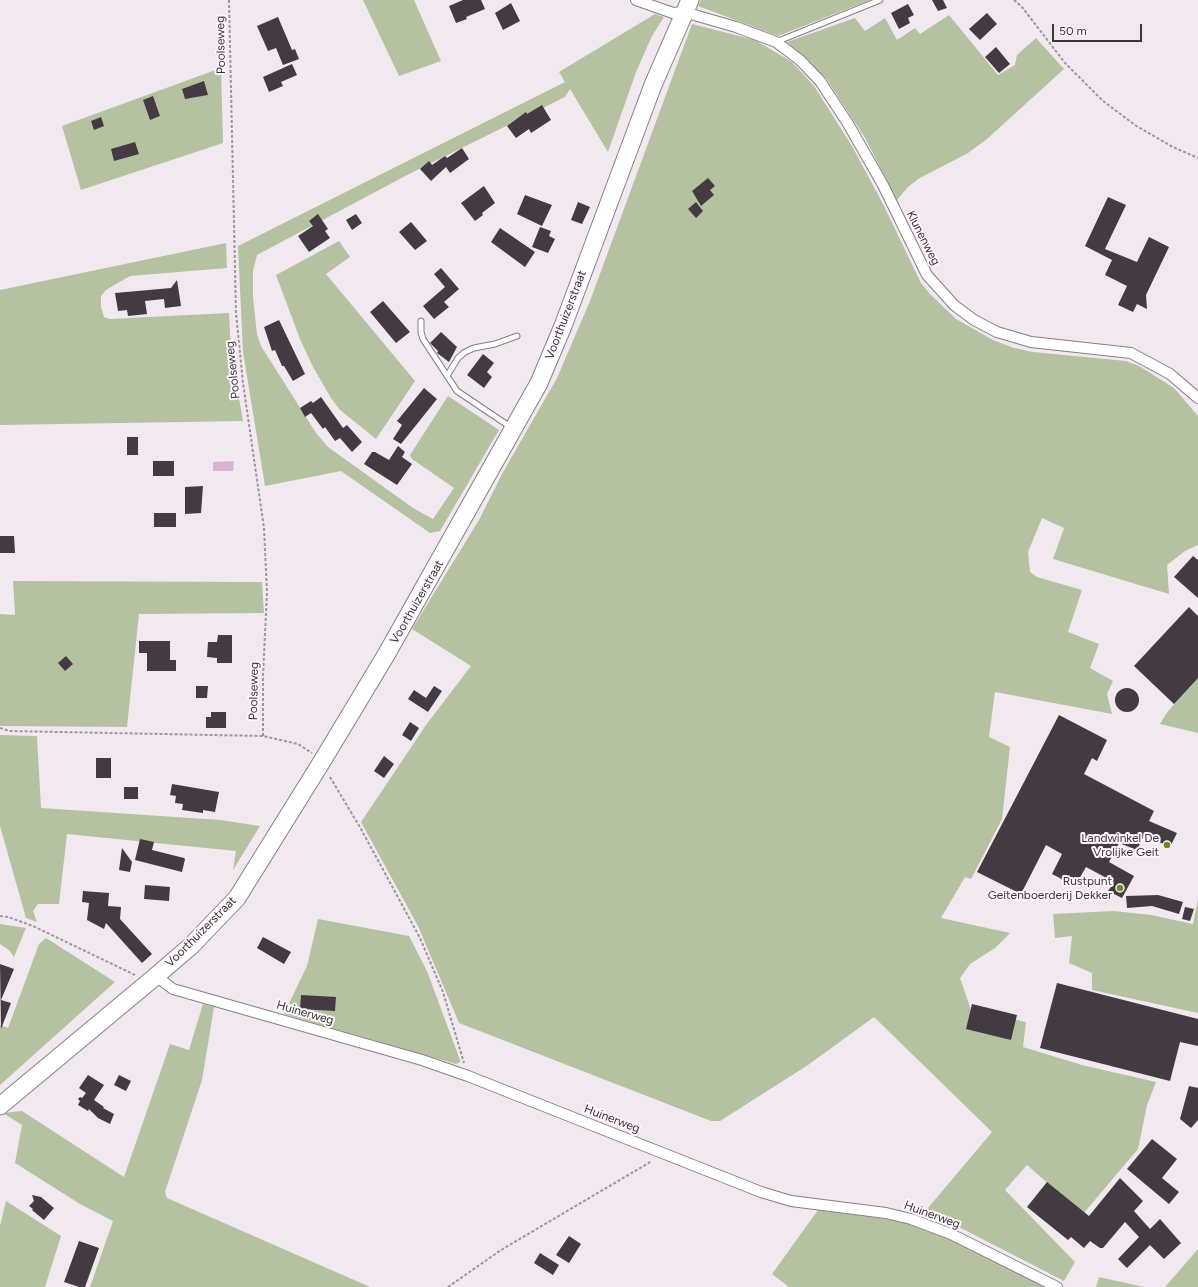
<!DOCTYPE html>
<html>
<head>
<meta charset="utf-8">
<style>
  body { margin:0 }
  #map { position:relative; width:1198px; height:1287px; overflow:hidden; background:#f2e8f0; font-family:Figtree,sans-serif }
  canvas { display:block }
  .scale { position:absolute; left:1052px; top:24px; width:90px; height:18px; box-sizing:border-box; border:2px solid #393538; border-top:0; padding-left:5px; font-size:12px; line-height:14px; white-space:nowrap; color:#393538; -webkit-text-stroke:3px #fef6fc; paint-order:stroke }
</style>
</head>
<body>
<div id="map">
<canvas width="1198" height="1287"></canvas>
<div class="scale">50 m</div>
</div>
<script>
const g = document.querySelector('canvas').getContext('2d');
g.lineJoin = 'round';
function fillPath(path, color) {
  g.fillStyle = color;
  g.fill(path, 'evenodd');
}
function poly(rows) {
  const path = new Path2D();
  for (const r of rows) {
    if (r.length === 3) {
      path.moveTo(r[0] + r[2], r[1]);
      path.arc(r[0], r[1], r[2], 0, 2 * Math.PI);
      continue;
    }
    path.moveTo(r[0], r[1]);
    for (let i = 2; i < r.length; i += 2) path.lineTo(r[i], r[i + 1]);
  }
  return path;
}
function strokePath(path, color, width, dash) {
  g.strokeStyle = color;
  g.lineWidth = width;
  g.lineCap = dash ? 'butt' : 'round';
  g.setLineDash(dash || []);
  g.stroke(path);
}
function drawText(font, color, halo, rows, align = 'center') {
  g.font = font + ' Figtree,sans-serif';
  g.lineWidth = 4;
  g.setLineDash([]);
  g.textBaseline = 'middle';
  g.strokeStyle = halo;
  g.fillStyle = color;
  for (const [text, x, y, turn = 0] of rows) {
    g.save();
    g.translate(x, y);
    g.rotate((+turn || 0) * Math.PI / 180);
    g.textAlign = isNaN(turn) ? turn : align;
    if (halo) g.strokeText(text, 0, 0);
    g.fillText(text, 0, 0);
    g.restore();
  }
}
fillPath(poly([
  [363,0,414,0,441,61,399,76],
  [701,0,870,0,778,36,698,6],
  [655,14,664,17,652,36,636,72,608,152,570,89,565,97,409,174,257,255,253,271,253,298,257,334,261,346,316,433,328,447,413,508,433,519,454,488,412,459,410,455,448,396,499,430,440,531,430,533,341,471,265,486,243,352,238,246,565,82,559,72],
  [949,15,998,75,1015,65,1017,55,1036,38,1064,69,987,139,968,153,918,179,908,187,897,200,865,138,826,78,787,42,855,18,865,31,885,18,897,40,915,28,920,34],
  [692,24,755,40,792,62,814,86,852,146,883,204,921,283,930,294,956,319,993,340,1014,348,1033,352,1126,361,1139,366,1174,388,1198,416,1198,545,1185,551,1167,565,1169,594,1053,559,1064,528,1042,518,1028,552,1030,572,1037,577,1082,590,1068,632,1099,644,1090,668,1113,681,1107,694,1112,714,995,692,989,737,1010,747,1002,819,971,879,965,877,941,918,1010,933,995,948,970,964,960,978,971,1010,1026,1022,1023,1047,1082,1065,1156,1082,1147,1105,1138,1149,1083,1214,1027,1165,1005,1190,1075,1262,1064,1281,955,1225,923,1214,992,1132,874,1017,808,1065,720,1121,711,1121,459,1023,418,926,361,822,426,725,471,666,412,629,479,520,502,474,557,378,590,301],
  [221,68,223,143,81,190,62,126],
  [339,241,350,257,326,274,415,381,376,439,340,410,331,398,313,367,300,339,276,275],
  [226,243,227,268,130,276,106,290,101,296,101,307,104,317,110,319,229,313,231,353,243,421,0,425,0,290],
  [13,581,262,582,264,613,139,614,127,727,0,726,0,614,15,615],
  [1198,675,1198,733,1160,724,1166,714],
  [0,735,37,736,41,808,220,820,260,826,233,870,236,851,67,834,59,904,38,904,33,911,37,922,26,918,0,826],
  [1198,899,1198,1013,1092,990,1092,973,1069,963,1072,936,1055,938,1053,914,1114,911,1151,915,1193,924],
  [318,919,409,936,427,971,460,1060,460,1062,456,1064,284,1014,307,966],
  [0,924,26,928,14,957,9,950,0,944],
  [46,938,115,982,0,1085,0,1025,8,1028,39,944],
  [203,1004,214,1007,202,1080,165,1192,167,1198,370,1287,90,1287,113,1221,80,1204,15,1163,22,1125,3,1113,22,1111,124,1177,170,1044,189,1050],
  [6,1201,61,1236,45,1287,0,1287,0,1226],
  [818,1210,909,1222,928,1228,991,1258,1046,1287,789,1287,772,1274],
  [1198,1249,1198,1287,1165,1287],
  [1099,1277,1144,1287,1096,1287]
]), '#b4c2a1');
fillPath(poly([
  [234,461,233,471,213,471,213,462]
]), '#d7b3d0');
fillPath(poly([
  [463,0,481,0,485,9,466,17,467,19,456,23,449,6],
  [932,0,943,0,947,8,938,11],
  [511,3,520,21,503,30,495,13],
  [908,4,914,15,908,18,910,23,899,29,891,13],
  [987,13,997,24,980,40,969,29],
  [278,17,292,50,295,49,299,59,283,65,276,48,268,51,257,26],
  [996,47,1010,64,999,73,985,57],
  [292,64,297,75,281,82,283,86,269,92,263,77],
  [204,81,208,95,185,99,182,89],
  [153,96,160,116,150,120,143,100],
  [542,105,551,120,531,133,529,129,516,138,507,126,526,112,527,114],
  [101,117,104,126,94,130,91,121],
  [135,142,139,154,114,161,111,149],
  [462,148,469,159,450,173,446,167,431,181,420,169,429,161,432,165,445,156,447,158],
  [708,178,715,186,710,190,714,195,701,206,692,191],
  [484,186,495,203,482,213,483,215,475,221,461,203],
  [525,195,552,205,542,226,517,214],
  [1108,197,1126,205,1105,249,1137,262,1149,237,1169,247,1146,295,1147,309,1137,304,1133,312,1118,305,1127,286,1105,275,1112,260,1085,246],
  [578,202,590,207,582,224,571,220],
  [696,202,703,211,696,218,688,209],
  [318,214,328,229,325,231,330,238,309,252,298,236,313,226,309,221],
  [356,214,362,223,352,230,346,220],
  [411,222,427,241,415,250,399,232],
  [540,227,551,231,549,236,555,239,548,253,532,247],
  [500,228,535,252,525,267,491,242],
  [441,268,459,289,444,302,449,307,434,319,423,306,445,287,434,274],
  [177,280,181,306,165,308,164,299,145,301,147,314,128,316,127,310,118,311,115,293,171,288],
  [383,301,410,332,396,343,370,312],
  [279,320,305,374,293,381,284,366,282,366,275,350,272,351,264,327],
  [441,332,457,347,449,362,437,353,438,351,430,343],
  [483,354,494,363,487,372,492,377,484,388,467,375],
  [424,388,437,399,401,444,393,439,402,425,397,421],
  [321,397,343,428,347,425,362,442,352,452,340,438,335,441,325,427,323,429,311,413,305,417,300,408,311,401,313,403],
  [127,437,138,437,138,455,127,455],
  [398,446,405,452,402,457,412,464,397,485,364,464,372,452,375,452,389,460],
  [153,461,174,461,174,476,153,476],
  [203,486,201,513,185,514,185,487],
  [154,513,176,513,176,527,154,527],
  [0,536,14,536,15,553,0,553],
  [1193,556,1198,560,1198,598,1174,577],
  [1189,607,1198,616,1198,678,1174,704,1134,666],
  [218,635,232,635,232,663,217,663,217,658,207,657,208,642,217,642],
  [139,641,170,641,170,660,176,660,176,671,147,671,147,653,139,653],
  [66,656,73,664,65,671,58,663],
  [196,686,208,686,207,698,196,698],
  [434,686,442,691,428,712,408,699,414,690,426,698],
  [1127,700,12],
  [211,712,226,712,226,728,206,728,206,717,211,717],
  [1059,715,1107,740,1097,761,1092,758,1084,774,1154,811,1149,821,1177,833,1170,847,1144,835,1137,850,1119,843,1109,862,1134,876,1122,898,1108,891,1114,882,1086,867,1075,886,1052,874,1062,854,1046,845,1021,894,977,872],
  [410,722,419,728,411,741,402,735],
  [384,756,394,764,384,778,374,771],
  [96,758,111,758,111,778,96,778],
  [172,784,219,792,215,812,203,810,203,813,182,810,183,804,175,803,176,796,170,795],
  [124,787,138,787,138,799,124,799],
  [140,839,154,842,152,850,184,858,185,859,182,872,135,860],
  [122,848,132,862,130,872,119,870],
  [145,885,170,887,169,901,144,899],
  [83,891,109,893,108,906,121,907,120,919,152,954,142,963,106,923,104,929,87,920,89,903,82,902],
  [1158,895,1183,902,1179,914,1152,906,1127,908,1126,896],
  [1185,907,1194,909,1190,921,1182,919],
  [263,937,291,952,284,964,257,948],
  [0,964,14,969,1,1000,11,1003,1,1029],
  [1057,983,1198,1019,1198,1046,1180,1042,1170,1081,1040,1048],
  [301,995,336,997,335,1011,300,1009],
  [972,1004,1017,1015,1011,1040,966,1029],
  [88,1075,104,1085,94,1100,104,1107,103,1108,114,1114,110,1124,98,1118,89,1109,88,1111,78,1105,80,1101,78,1099,80,1097,82,1098,86,1093,79,1088],
  [119,1075,131,1081,126,1091,114,1085],
  [1189,1086,1198,1088,1198,1120,1191,1128,1180,1119],
  [1152,1139,1177,1159,1162,1178,1179,1192,1169,1204,1127,1169],
  [1120,1178,1143,1201,1134,1211,1150,1229,1160,1219,1181,1243,1164,1259,1150,1245,1127,1268,1118,1259,1139,1237,1125,1222,1103,1248,1100,1248,1090,1241,1084,1248,1071,1237,1068,1240,1027,1207,1047,1182,1089,1216],
  [32,1195,41,1197,54,1208,44,1220,32,1210,33,1209,29,1206,34,1201],
  [569,1236,581,1244,569,1263,556,1255],
  [79,1241,99,1248,85,1287,79,1287,64,1282],
  [540,1253,559,1265,553,1275,534,1263]
]), '#443b42');
const service = poly([
  [776,42,880,0],
  [421,321,421,332,423,339,457,391,512,428],
  [447,376,458,358,465,352,474,348,495,344,517,336]
]);
const minor = poly([
  [636,0,673,13,684,12,736,27,776,42,800,60,820,81,847,122,883,185,927,275,954,305,974,320,997,332,1031,342,1131,353,1170,374,1198,398],
  [156,976,173,989,422,1060,468,1076,761,1192,791,1201,886,1213,911,1219,951,1234,1057,1287]
]);
const primary = poly([
  [0,1106,156,976,191,946,237,898,321,763,386,655,539,383,563,326,653,85,690,0]
]);
strokePath(service, '#887e86', 7);
strokePath(minor, '#887e86', 12);
strokePath(primary, '#887e86', 19);
strokePath(poly([
  [229,0,236,313,243,383,264,528,267,592,263,676,263,736],
  [1014,0,1022,7,1065,63,1103,101,1135,125,1173,147,1198,158],
  [0,728,10,731,263,736,298,744,312,753],
  [330,777,361,829,420,938,443,992,464,1063],
  [0,916,8,917,33,926,135,975],
  [448,1287,501,1250,652,1161]
]), '#9c959a', 2, [3, 2]);
strokePath(service, '#fff', 5);
strokePath(minor, '#fff', 10);
strokePath(primary, '#fff', 17);
for (const [x, y, r, color] of [
  [1167,845,4,"#698d16"],
  [1120,888,4,"#698d16"]
]) {
  const dot = new Path2D();
  dot.arc(x, y, r, 0, 2 * Math.PI);
  g.fillStyle = color;
  g.fill(dot);
  strokePath(dot, '#fef6fc', 1.5);
}
drawText('12px', '#393538', '#fef6fc', [
  ["Poolseweg",221,45,-91],
  ["Klunenweg",923,238,63],
  ["Voorthuizerstraat",566,315,-69],
  ["Poolseweg",233,370,-96],
  ["Voorthuizerstraat",417,602,-60],
  ["Poolseweg",254,691,-89],
  ["Voorthuizerstraat",201,932,-45],
  ["Huinerweg",305,1013,16],
  ["Huinerweg",612,1119,21],
  ["Huinerweg",932,1215,20]
]);
drawText('12px', '#393538', '#fef6fc', [
  ["Landwinkel De",1159,838],
  ["Vrolijke Geit",1159,852],
  ["Rustpunt",1112,881],
  ["Geitenboerderij Dekker",1112,895]
], 'right');
</script>
</body>
</html>
